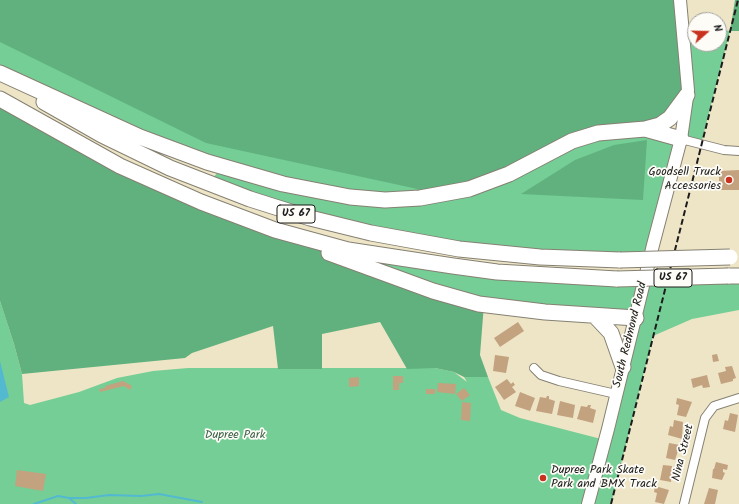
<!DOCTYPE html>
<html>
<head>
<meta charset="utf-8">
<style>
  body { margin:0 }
  #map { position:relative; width:739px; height:504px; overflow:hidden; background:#eee5c7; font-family:Kalam,sans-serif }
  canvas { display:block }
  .north { position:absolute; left:687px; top:12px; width:40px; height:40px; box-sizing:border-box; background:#fdfcf7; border:1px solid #a3a29f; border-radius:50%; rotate:70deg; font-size:11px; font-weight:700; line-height:16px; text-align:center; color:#1c1c1c }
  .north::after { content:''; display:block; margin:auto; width:14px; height:18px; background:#c8321e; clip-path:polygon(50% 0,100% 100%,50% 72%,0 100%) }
</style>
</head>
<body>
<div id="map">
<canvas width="739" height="504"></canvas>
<div class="north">N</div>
</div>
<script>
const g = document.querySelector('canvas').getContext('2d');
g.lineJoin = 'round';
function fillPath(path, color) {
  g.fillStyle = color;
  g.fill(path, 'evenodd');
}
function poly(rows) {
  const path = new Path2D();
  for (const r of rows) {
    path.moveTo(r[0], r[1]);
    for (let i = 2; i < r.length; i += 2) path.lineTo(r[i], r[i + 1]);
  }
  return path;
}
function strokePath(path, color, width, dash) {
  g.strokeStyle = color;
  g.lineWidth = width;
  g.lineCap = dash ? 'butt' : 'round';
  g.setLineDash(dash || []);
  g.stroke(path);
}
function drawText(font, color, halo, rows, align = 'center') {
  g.font = font + ' Kalam,sans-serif';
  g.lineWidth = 3.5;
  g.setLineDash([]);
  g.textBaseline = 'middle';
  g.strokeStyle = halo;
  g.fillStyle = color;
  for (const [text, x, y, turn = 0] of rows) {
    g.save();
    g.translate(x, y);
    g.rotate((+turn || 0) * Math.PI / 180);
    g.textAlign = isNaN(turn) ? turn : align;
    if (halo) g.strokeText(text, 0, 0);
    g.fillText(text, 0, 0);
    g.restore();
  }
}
fillPath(poly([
  [0,25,598,133,681,139,683,26,695,25,695,44,719,44,719,29,730,31,701,144,681,139,649,260,404,240,208,184,222,167,0,73],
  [320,250,453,266,739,276,739,310,692,319,653,336,611,504,0,504,0,301,14,344,22,374,24,403,30,405,79,392,117,378,153,371,188,368,435,368,454,372,467,382,464,377,488,377,501,410,520,418,605,440,636,318,433,291]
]), '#75ce95');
fillPath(poly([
  [0,0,680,0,688,90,670,118,620,130,445,195,206,143,0,42],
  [735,0,739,0,739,31,730,31],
  [0,99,120,166,320,250,433,291,484,304,480,355,488,377,464,377,454,372,435,368,407,369,380,322,322,334,322,369,278,369,273,326,192,353,185,358,22,374,14,344,0,301],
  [647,140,643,200,521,194,575,160,614,145]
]), '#60b17e');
fillPath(poly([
  [0,361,9,397,0,402]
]), '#53b9d1');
strokePath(poly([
  [69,498,86,498,109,495,141,496,159,494,202,502],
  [34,504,58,496,69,498,76,504]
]), '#53b9d1', 2);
fillPath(poly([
  [739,170,739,190,719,190,719,171],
  [518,322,524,331,500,347,494,338],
  [717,354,719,361,713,362,712,355],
  [495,355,509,357,506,373,493,371],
  [732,366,736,378,733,379,733,381,721,384,718,373,726,371,725,367],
  [707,375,710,387,703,388,702,385,693,388,691,379],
  [393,376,403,376,403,383,399,383,399,390,393,390],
  [359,377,359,386,349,387,349,378],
  [507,379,511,384,513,382,515,385,512,387,516,392,504,400,495,387],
  [123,381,132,386,130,390,124,386,100,392,99,389,105,388,105,386],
  [438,383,456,384,455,394,437,392],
  [464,388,470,395,462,401,456,394],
  [426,389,435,389,435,394,426,394],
  [520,392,535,398,530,411,515,406],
  [547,396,549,396,549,399,555,401,552,414,536,411,540,397,546,398],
  [677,398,692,402,686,417,677,415,679,405,676,404],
  [560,401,575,405,573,418,557,415],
  [462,402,471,403,470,421,461,420],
  [588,405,591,405,590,408,596,410,593,423,577,419,581,406,587,407],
  [730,413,738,415,735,432,723,429,725,420,728,421],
  [674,420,683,422,682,439,668,435,670,426,673,427],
  [669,443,680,445,675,460,666,458],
  [716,462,728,465,727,470,723,469,723,472,725,473,722,480,712,478,713,469,714,469],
  [663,465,672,466,671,482,660,480],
  [17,470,46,474,43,491,15,486],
  [655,486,669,490,664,504,655,502,657,493,654,492],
  [709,488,718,490,715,504,704,504]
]), '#c3a27f');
const street = poly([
  [681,139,724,150,739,151],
  [534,368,541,375,559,381,616,394],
  [684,504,705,418,714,406,739,398]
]);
const secondary = poly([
  [588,504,608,429,653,245,681,139,688,90,680,0]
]);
const highway = poly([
  [0,73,140,137,207,162,283,184,350,197,385,200,420,198,469,189,509,174,572,141,598,133,645,129,681,139],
  [0,99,120,166,201,202,275,230,348,250,453,266,497,272,617,279],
  [44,102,102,135,170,168,250,199,310,218,371,233,459,249,540,257,620,260],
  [645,129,660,125,670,118,687,95],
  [329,253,433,291,479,304,545,312,636,318],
  [728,276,739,276],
  [595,316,611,333,623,367]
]);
strokePath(street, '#858072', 10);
strokePath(secondary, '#858072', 14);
strokePath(highway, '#858072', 17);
strokePath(street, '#fff', 8);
strokePath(secondary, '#fff', 12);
strokePath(highway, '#fff', 15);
strokePath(poly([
  [611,504,738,0]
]), '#1c1c1c', 2, [6, 3]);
const highwayBridge = poly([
  [620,260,730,257],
  [617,279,728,276]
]);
strokePath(highwayBridge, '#858072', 17, []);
strokePath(highwayBridge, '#fff', 15);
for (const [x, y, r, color] of [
  [729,180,4,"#c8321e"],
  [543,478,4,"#c8321e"]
]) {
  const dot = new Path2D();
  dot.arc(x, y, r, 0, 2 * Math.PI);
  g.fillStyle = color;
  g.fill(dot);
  strokePath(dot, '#fdfcf7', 1.5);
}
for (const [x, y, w] of [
  [296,214,38],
  [673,278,38]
]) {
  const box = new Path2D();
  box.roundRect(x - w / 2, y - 9, w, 18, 3);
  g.fillStyle = '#fdfcf7';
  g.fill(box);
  strokePath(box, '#1c1c1c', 1);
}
drawText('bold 11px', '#1c1c1c', null, [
  ["US 67",296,214],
  ["US 67",673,278]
]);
drawText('12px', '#1c1c1c', '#fdfcf7', [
  ["Goodsell Truck",721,173],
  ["Accessories",721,187],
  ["Dupree Park Skate",551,471,"left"],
  ["Park and BMX Track",551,485,"left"]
], 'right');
drawText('12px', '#1c1c1c', '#fdfcf7', [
  ["South Redmond Road",631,335,-76],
  ["Nina Street",684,453,-76]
]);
drawText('12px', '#40634c', '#fdfcf7', [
  ["Dupree Park",235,436]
]);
</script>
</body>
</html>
